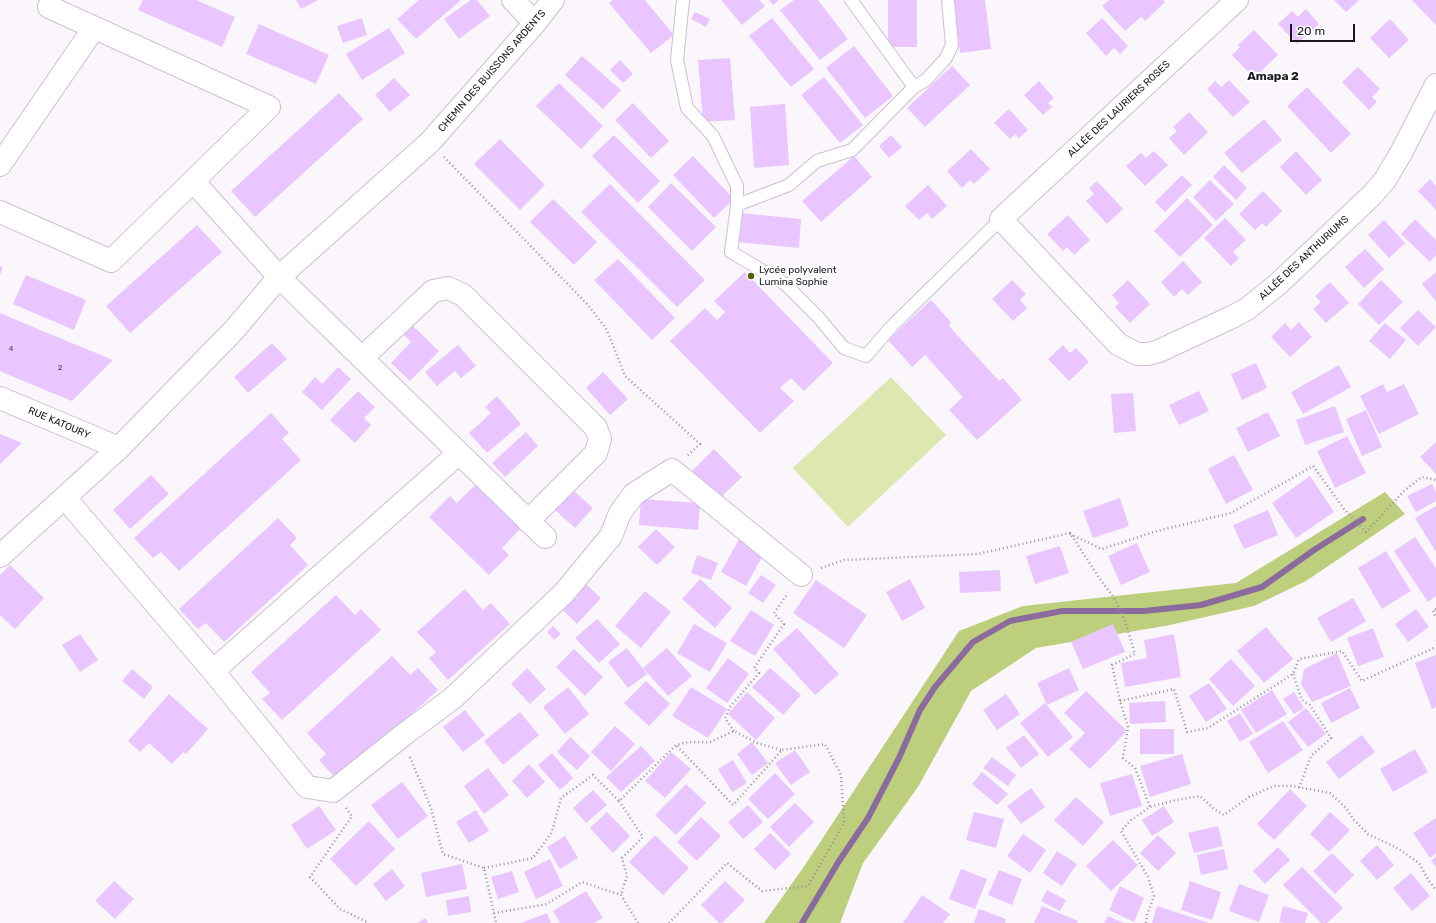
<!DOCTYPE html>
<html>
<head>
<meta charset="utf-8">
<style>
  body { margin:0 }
  #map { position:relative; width:1436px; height:923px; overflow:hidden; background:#faf6fc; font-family:Rubik,sans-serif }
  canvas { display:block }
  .scale { position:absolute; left:1290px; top:24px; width:65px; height:18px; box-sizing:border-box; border:2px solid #1c1720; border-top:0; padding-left:5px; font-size:12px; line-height:14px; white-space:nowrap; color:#1c1720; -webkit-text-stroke:3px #fff; paint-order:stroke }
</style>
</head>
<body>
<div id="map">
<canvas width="1436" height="923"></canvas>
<div class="scale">20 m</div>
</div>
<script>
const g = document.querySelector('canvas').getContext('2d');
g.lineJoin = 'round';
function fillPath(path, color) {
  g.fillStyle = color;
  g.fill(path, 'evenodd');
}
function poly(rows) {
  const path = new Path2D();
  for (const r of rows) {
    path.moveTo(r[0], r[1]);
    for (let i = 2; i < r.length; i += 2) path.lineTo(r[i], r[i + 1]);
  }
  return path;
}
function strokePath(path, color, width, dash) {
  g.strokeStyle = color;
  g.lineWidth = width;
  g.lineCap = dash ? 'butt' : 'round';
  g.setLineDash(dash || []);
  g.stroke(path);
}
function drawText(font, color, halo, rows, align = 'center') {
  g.font = font + ' Rubik,sans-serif';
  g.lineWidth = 4;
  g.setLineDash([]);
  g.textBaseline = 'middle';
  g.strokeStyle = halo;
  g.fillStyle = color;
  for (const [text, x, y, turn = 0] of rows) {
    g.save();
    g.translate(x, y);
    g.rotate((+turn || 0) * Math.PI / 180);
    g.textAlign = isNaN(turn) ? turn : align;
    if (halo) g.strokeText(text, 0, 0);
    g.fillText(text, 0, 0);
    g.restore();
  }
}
fillPath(poly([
  [891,377,946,435,848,527,793,468]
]), '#dce8b0');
fillPath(poly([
  [1385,492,1405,514,1306,581,1254,606,1170,625,1036,648,971,691,918,787,863,863,840,923,764,923,805,865,959,631,1023,606,1236,583]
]), '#bdce7c');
strokePath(poly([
  [802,923,839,861,868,818,899,758,920,710,935,687,973,642,1010,621,1062,611,1144,611,1201,605,1262,587,1314,550,1363,519]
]), '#8b6b9d', 6);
fillPath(poly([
  [143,0,196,0,235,17,222,47,138,10],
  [296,0,318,0,301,9],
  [419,0,461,0,416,39,397,19],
  [471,0,477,0,490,16,459,39,444,19],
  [613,0,645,0,674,35,651,53,609,3],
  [721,0,759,0,765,6,742,25],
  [769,0,779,0,773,5],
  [794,0,818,0,848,39,820,60,780,10],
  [888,0,917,0,917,47,888,47],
  [954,0,985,0,991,49,960,53],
  [1109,0,1163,0,1165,2,1145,21,1141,17,1125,31,1102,6],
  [1334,0,1359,0,1346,12],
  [1412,0,1436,0,1436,25,1430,19],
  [1306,9,1319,24,1297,44,1278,24,1292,11,1298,17],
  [695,12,710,19,706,27,691,19],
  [362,18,367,35,343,43,337,26],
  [772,18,814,69,791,87,749,36],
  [1102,18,1128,46,1120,54,1114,48,1106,56,1086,33],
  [1390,19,1409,40,1389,58,1370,38],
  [259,24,329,55,316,84,246,54],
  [389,28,405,53,362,80,346,54],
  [1254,30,1278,55,1254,78,1232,55,1240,47,1238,45],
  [854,46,893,96,865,118,826,68],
  [582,56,621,90,603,109,565,75],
  [730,58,735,120,703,122,698,60],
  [620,60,633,74,623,83,610,70],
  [952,66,970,85,925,127,907,108],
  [1358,67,1380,89,1372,97,1377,102,1369,110,1342,82],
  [824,77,863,125,840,143,801,95],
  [394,78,410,95,390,112,375,95],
  [1229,80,1250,102,1233,117,1207,89,1215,81,1221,87],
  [1039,81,1054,98,1048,103,1052,107,1043,115,1024,95],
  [559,83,603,126,581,149,536,106],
  [1307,87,1351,134,1331,153,1287,106],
  [339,93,363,119,255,217,231,191],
  [633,103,669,141,651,158,615,120],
  [785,104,789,165,754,168,750,107],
  [1009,109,1028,130,1019,138,1015,134,1010,139,994,123],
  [1189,112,1208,132,1184,155,1169,138,1177,131,1173,127],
  [1264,119,1282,140,1242,173,1224,153],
  [614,135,660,181,638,203,592,156],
  [891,135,902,147,889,158,879,146],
  [500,139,545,185,520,210,474,164],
  [971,149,990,169,974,184,970,180,962,188,947,171],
  [1154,151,1168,165,1145,186,1126,166,1141,153,1146,158],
  [1296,151,1322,180,1306,195,1280,167],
  [693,156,734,199,714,218,673,175],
  [854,156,872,177,821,222,802,201],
  [1224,165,1247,188,1236,200,1213,177],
  [1182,175,1192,185,1165,212,1155,202],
  [1430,179,1436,186,1436,210,1418,191],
  [1210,180,1234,204,1216,221,1193,197],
  [1097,181,1123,209,1107,224,1086,201,1094,194,1089,188],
  [671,183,716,227,692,251,648,207],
  [610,184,705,280,677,307,581,212],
  [928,185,947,206,932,219,927,213,919,220,905,206],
  [1263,191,1282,211,1266,227,1262,223,1255,230,1239,214],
  [1187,198,1213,225,1180,257,1154,231],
  [553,199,597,242,574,265,530,222],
  [740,213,801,219,799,248,737,242],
  [1068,215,1090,240,1074,255,1067,247,1063,251,1047,234],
  [1225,218,1246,240,1233,252,1239,258,1231,266,1204,238],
  [1415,219,1436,240,1436,255,1430,262,1401,234],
  [1384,220,1405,243,1389,258,1368,235],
  [197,225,222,252,130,333,106,306],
  [1365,249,1384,269,1364,288,1345,267],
  [618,259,675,318,652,340,594,280],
  [1183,261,1202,282,1188,295,1182,289,1174,297,1161,282],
  [0,266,3,267,0,275],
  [745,272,833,363,804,391,791,378,780,388,794,401,760,433,670,341,705,308,717,320,725,312,714,301],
  [1436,272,1436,301,1422,284],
  [26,275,86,300,74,330,13,304],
  [1012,280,1026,294,1020,300,1027,308,1013,321,992,299],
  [1128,280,1150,304,1130,323,1115,307,1119,303,1112,295],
  [1381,280,1403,302,1379,325,1358,304],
  [1330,282,1349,303,1326,323,1313,309,1321,302,1315,296],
  [931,300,951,322,949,326,999,381,1003,378,1022,400,977,440,949,410,963,397,925,355,912,367,888,340],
  [1418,310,1436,327,1418,346,1400,328],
  [0,313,33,327,113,360,72,401,11,376,0,371],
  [1299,322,1312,337,1290,357,1271,337,1285,323,1291,330],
  [1385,323,1406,340,1390,359,1369,341],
  [413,326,439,351,410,381,391,363,411,342,404,335],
  [272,343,287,359,248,393,234,377],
  [458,345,476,366,461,378,455,371,437,386,425,372],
  [1063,345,1070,353,1076,348,1089,362,1069,381,1048,359],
  [1256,363,1267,388,1242,400,1231,374],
  [1339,365,1351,387,1303,414,1291,392],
  [338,367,351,379,322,410,302,392,315,377,322,384],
  [603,372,628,399,610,415,586,388],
  [1383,384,1387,392,1404,384,1419,414,1379,434,1360,396],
  [358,391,375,407,364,418,371,425,355,443,330,420],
  [1199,391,1209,411,1179,425,1169,405],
  [1133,393,1136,431,1114,433,1111,394],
  [497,396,521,424,487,453,469,433,491,413,485,407],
  [1335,406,1344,432,1305,445,1296,420],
  [1366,410,1382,447,1362,456,1346,419],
  [1268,412,1280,436,1248,452,1236,428],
  [271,413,289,433,282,439,301,460,179,571,161,552,153,558,134,538],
  [526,432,538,446,505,477,492,463],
  [0,434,22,443,0,464],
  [1347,436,1366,473,1335,488,1317,451],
  [1436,442,1436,474,1420,457],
  [714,449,742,477,719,499,692,471],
  [1234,455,1253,490,1226,504,1208,469],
  [151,475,169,494,130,529,113,510],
  [1310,476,1334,512,1296,538,1272,503],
  [476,484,521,528,502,548,509,555,489,575,429,517,450,496,457,503],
  [1432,484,1436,492,1436,501,1416,512,1407,496],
  [573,490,593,508,575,528,555,510],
  [1120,498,1129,526,1093,538,1083,511],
  [641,499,700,503,698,530,639,525],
  [1436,506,1436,552,1415,518],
  [1268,510,1278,535,1244,549,1233,525],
  [278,518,297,538,290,545,308,565,224,642,206,623,198,629,179,609],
  [656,529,675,547,657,565,638,547],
  [1415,537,1436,568,1436,596,1428,602,1394,551],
  [739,539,764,553,746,586,721,572],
  [1137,543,1150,572,1121,585,1108,556],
  [1060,546,1069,573,1035,584,1026,556],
  [1386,551,1411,591,1382,609,1358,568],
  [697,555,718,563,711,580,691,573],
  [10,565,44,598,15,629,0,615,0,575],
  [1000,570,1001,591,960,593,959,572],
  [761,575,776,585,763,603,748,593],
  [700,579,732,608,715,628,682,599],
  [910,579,925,608,902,621,886,592],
  [816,580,867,615,844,648,793,613],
  [586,584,601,598,577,624,562,609],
  [465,589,483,610,491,603,510,624,448,680,429,658,436,652,417,632],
  [645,591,671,612,641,648,615,626],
  [336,595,355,615,361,609,381,630,282,720,262,699,270,693,251,672],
  [1353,598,1366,621,1331,642,1317,618],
  [1416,609,1429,627,1408,642,1395,624],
  [751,610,774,625,755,656,730,641],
  [597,619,620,644,599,663,575,638],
  [694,624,727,643,710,672,677,653],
  [1113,624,1125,652,1083,669,1071,642],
  [553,626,561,634,554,640,547,632],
  [1266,627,1293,659,1264,683,1237,651],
  [797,628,839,674,815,695,773,649],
  [1373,628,1384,657,1358,666,1347,638],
  [80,634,98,660,80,672,62,645],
  [1174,634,1181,677,1125,687,1121,663,1147,658,1144,640],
  [627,648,647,674,628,688,608,662],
  [667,648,692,676,668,696,643,668],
  [574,649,603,677,585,696,556,667],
  [1337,653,1351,686,1312,702,1301,684,1304,669],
  [1436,655,1436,707,1432,709,1415,663],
  [392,656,410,675,418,668,438,690,338,781,319,760,326,754,307,733],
  [728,658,749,674,727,703,706,688],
  [1231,659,1255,686,1233,706,1209,679],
  [527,668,546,689,530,704,511,684],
  [770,668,801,695,783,715,752,687],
  [1069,668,1079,690,1047,705,1037,683],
  [132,669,153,687,144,699,122,681],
  [646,681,670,704,649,726,624,703],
  [1209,683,1227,709,1206,722,1189,696],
  [568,687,589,714,565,734,543,707],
  [691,687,727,709,708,738,672,716],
  [1350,688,1360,708,1331,723,1321,703],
  [1272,690,1287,714,1256,733,1241,710],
  [1086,691,1127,731,1090,769,1069,749,1085,733,1064,713],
  [747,692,775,718,756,740,728,714],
  [1294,692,1304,708,1294,714,1283,699],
  [169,694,208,729,186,754,183,752,172,764,149,743,140,752,128,741],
  [1006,694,1020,714,997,730,983,710],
  [1165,701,1166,722,1130,724,1129,703],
  [1045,703,1073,737,1048,757,1020,723],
  [1306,708,1326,734,1308,747,1288,722],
  [465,710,485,735,463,752,443,727],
  [520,712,539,735,503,765,484,741],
  [1240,713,1253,734,1240,742,1227,721],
  [1283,721,1303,750,1268,773,1249,742],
  [615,726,635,744,611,771,591,752],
  [1140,729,1174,729,1174,754,1140,754],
  [1024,735,1039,754,1021,768,1006,748],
  [1362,735,1375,752,1339,779,1326,762],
  [570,737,590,756,577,770,557,752],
  [752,742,768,763,752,775,737,754],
  [641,746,655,761,621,792,606,777],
  [1415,749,1428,772,1393,792,1380,769],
  [795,750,810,772,791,785,775,763],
  [671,752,691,769,665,798,645,781],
  [552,753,573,778,560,790,538,765],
  [1182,754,1191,784,1150,797,1140,766],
  [992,757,1016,775,1008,786,983,768],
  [733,760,747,783,732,792,718,769],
  [529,764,545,782,527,798,512,781],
  [488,768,509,795,484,814,464,786],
  [982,772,1008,794,997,805,972,784],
  [775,773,795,794,768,819,748,799],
  [1132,774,1142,806,1110,816,1100,783],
  [402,782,428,816,398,839,371,805],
  [686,784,706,803,676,835,655,815],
  [1031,788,1045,807,1021,824,1007,806],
  [1290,789,1307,806,1274,840,1257,824],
  [593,790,607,805,586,823,573,808],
  [1076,797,1104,822,1083,846,1054,820],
  [795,803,814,822,789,847,770,827],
  [748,805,763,822,743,839,728,822],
  [319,806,336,830,307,849,291,825],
  [1164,806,1174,822,1152,836,1142,820],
  [476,810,489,831,469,843,456,822],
  [607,812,630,836,613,853,590,828],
  [974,812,1004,819,996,848,966,840],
  [1330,812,1350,830,1329,852,1310,834],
  [701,817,721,836,697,861,677,842],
  [1436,818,1436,853,1430,858,1413,833],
  [369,821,395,849,356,886,330,859],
  [1218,826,1223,846,1194,853,1188,833],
  [770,833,791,854,775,870,754,849],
  [1023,834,1046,850,1030,873,1007,856],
  [655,835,689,868,663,895,629,862],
  [1158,835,1176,853,1158,871,1140,853],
  [565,836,578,858,560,869,547,847],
  [1113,840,1138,865,1111,891,1086,866],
  [1377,845,1394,865,1377,880,1360,861],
  [1278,847,1290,860,1265,884,1253,871],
  [1224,849,1228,869,1201,875,1197,855],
  [1057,851,1077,864,1062,886,1043,873],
  [1332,853,1354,875,1335,894,1313,871],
  [1436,857,1436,867,1431,860],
  [550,859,563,886,536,899,524,872],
  [462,864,467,889,426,897,421,873],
  [1302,867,1343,908,1327,923,1321,923,1283,885],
  [392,869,405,886,386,901,373,884],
  [961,869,987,879,975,909,949,899],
  [999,870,1022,879,1012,905,988,895],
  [512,871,519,892,498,899,491,877],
  [1411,873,1430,896,1412,911,1393,888],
  [114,881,134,899,115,919,95,901],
  [725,881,745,900,722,923,719,923,701,905],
  [1190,881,1221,892,1212,920,1181,910],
  [1239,884,1269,895,1259,922,1229,911],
  [1120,886,1144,898,1134,922,1109,910],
  [1047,890,1066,900,1060,911,1041,901],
  [586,891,603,918,594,923,560,923,553,911],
  [922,895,950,914,943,923,903,923],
  [469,896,471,912,448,916,446,900],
  [1042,906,1078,921,1077,923,1034,923],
  [1157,906,1209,923,1152,923],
  [1283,906,1308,913,1305,923,1285,923,1279,922],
  [979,909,1006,919,1005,923,974,923],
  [547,913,551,923,521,923],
  [1108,916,1124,923,1104,923],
  [425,918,428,923,418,923]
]), '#e9c6ff');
const service = poly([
  [683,0,677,60,687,108,713,136,737,186,737,205,731,252,785,284,819,318,844,348,866,356,891,327,1001,219],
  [914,87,926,80,946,58,952,45,948,0],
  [737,205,789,185,817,161,852,150,914,87,851,0]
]);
const minor = poly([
  [513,0,535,23],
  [1237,0,1001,219,1118,344,1137,354,1148,354,1159,351,1232,317,1247,309,1278,284,1372,195,1385,180,1401,153,1436,85],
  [0,165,94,28],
  [193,181,279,277,545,537],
  [0,212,111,261,269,107,49,7],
  [362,358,433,291,448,288,463,295,596,428,600,439,596,453,528,521],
  [0,398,119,448],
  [65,498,213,671,307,787,333,791,402,736,453,698,564,593,611,536,620,513,634,494,672,470,801,575],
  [0,556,119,448,234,330,279,277,430,142,535,23,553,0],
  [213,671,459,453]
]);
strokePath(service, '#cebed8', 14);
strokePath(minor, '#cebed8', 24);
strokePath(poly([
  [444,157,588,305,607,330,625,376,700,444,687,456],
  [1070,534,1102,549,1157,531,1231,513,1313,466,1344,509,1366,532,1405,490,1422,477,1436,480],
  [821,568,844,560,978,554,1070,533,1100,579,1114,598,1125,621,1135,654,1112,665,1120,701,1128,727,1123,758,1135,768,1150,807],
  [1436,609,1433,610,1436,618],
  [1293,674,1302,700,1310,705,1331,738,1311,756,1299,788],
  [1120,701,1174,689,1187,732,1208,728,1293,674,1299,659,1342,651,1362,681,1436,647],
  [734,731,725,718,730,707,759,673,754,668,784,624,774,613,788,593],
  [410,757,431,808,443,854,484,868,496,923],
  [619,801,643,837,622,858,627,876,621,895],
  [346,808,352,816,310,877,340,909,369,923],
  [484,868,533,858,552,832,561,798,593,775,619,801,676,745,689,742,710,742,734,731,757,743,782,750,733,805,676,745],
  [494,913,547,904,582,882,621,895,638,923],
  [669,923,727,863,762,891,808,886,844,823,841,775,825,744,782,750],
  [1146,923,1147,915,1154,896,1148,877,1121,831,1131,820,1150,807,1176,800,1200,796,1214,809,1224,815,1249,797,1274,786,1292,786,1330,793,1346,808,1354,820,1368,834,1399,849,1419,863,1429,881,1436,890]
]), '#98939b', 2.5, [1, 3]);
strokePath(service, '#fff', 12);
strokePath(minor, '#fff', 22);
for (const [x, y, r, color] of [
  [751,276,4,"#535f00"]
]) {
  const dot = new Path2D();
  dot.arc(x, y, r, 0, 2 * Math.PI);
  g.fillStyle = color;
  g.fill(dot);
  strokePath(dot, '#fff', 1.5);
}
drawText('8px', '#4f4358', null, [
  ["4",11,349],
  ["2",60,368]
]);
drawText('10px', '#1c1720', '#fff', [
  ["CHEMIN DES BUISSONS ARDENTS",492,71,-49],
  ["ALLÉE DES LAURIERS ROSES",1119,109,-43],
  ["ALLÉE DES ANTHURIUMS",1304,258,-43],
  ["RUE KATOURY",59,423,23]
]);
drawText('10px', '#1c1720', '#fff', [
  ["Lycée polyvalent",759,270],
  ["Lumina Sophie",759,282]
], 'left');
drawText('bold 12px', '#1c1720', '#fff', [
  ["Amapa 2",1273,77]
]);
</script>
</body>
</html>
